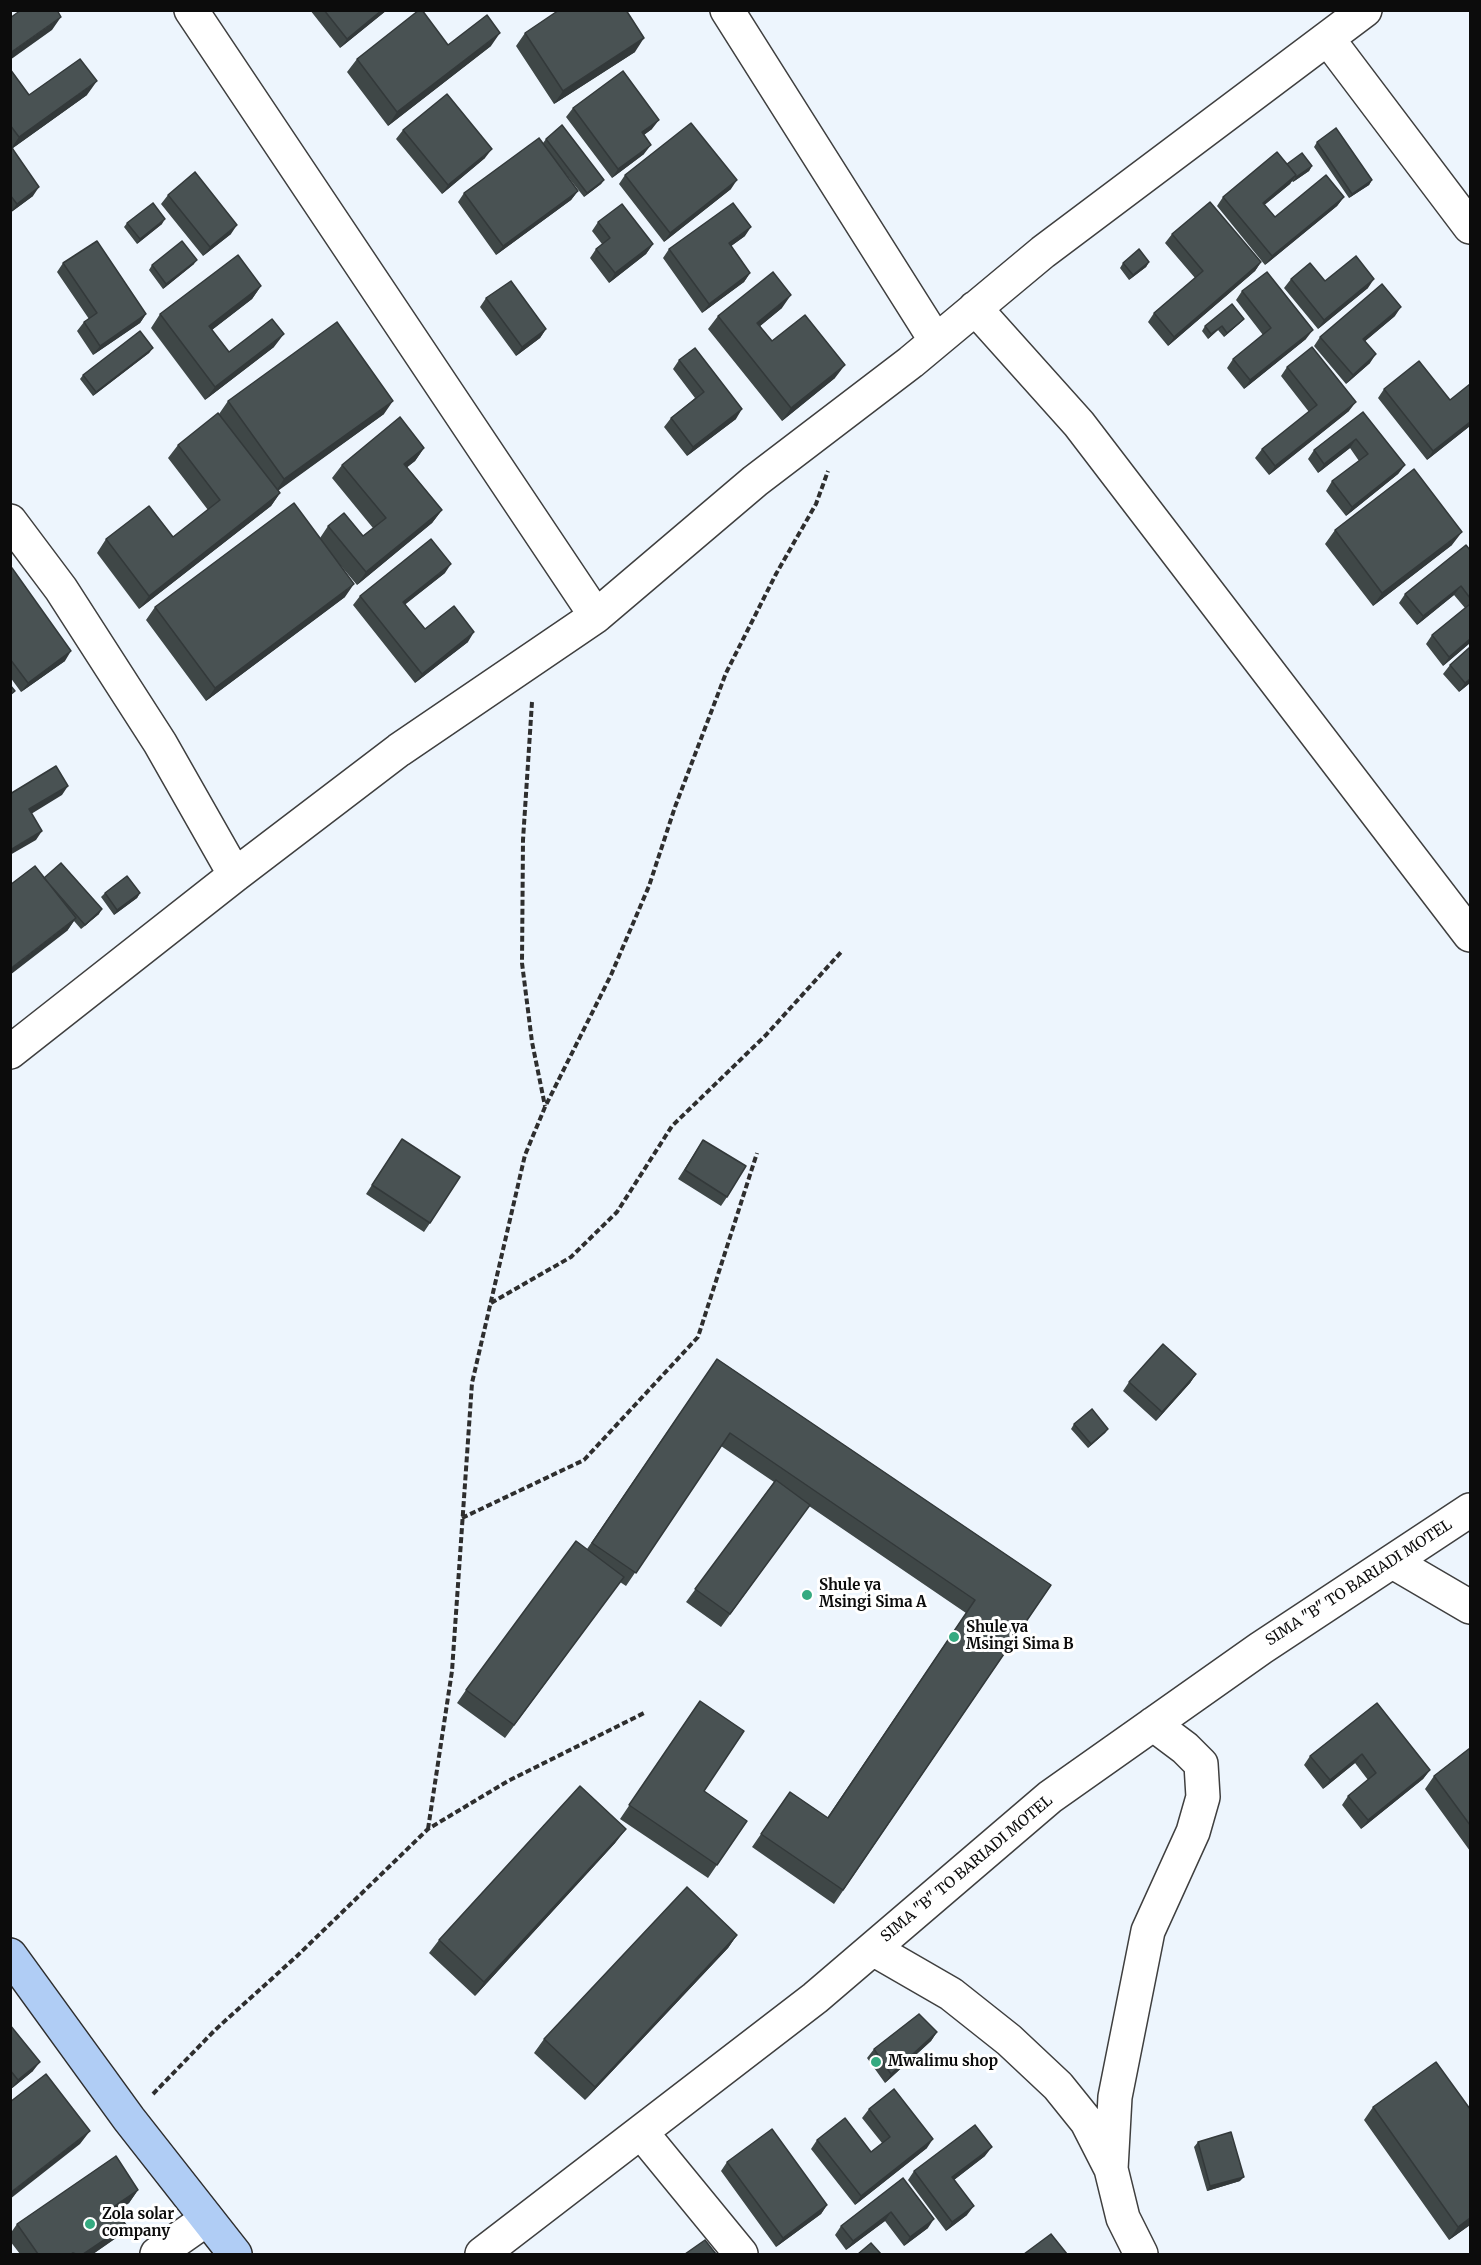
<!DOCTYPE html>
<html>
<head>
<meta charset="utf-8">
<style>
  body { margin:0 }
  #map { position:relative; width:1481px; height:2265px; overflow:hidden; background:#edf5fd; font-family:Merriweather,serif }
  canvas { display:block }
  .frame { position:absolute; inset:0; border:12px solid #0c0c0c; pointer-events:none }
</style>
</head>
<body>
<div id="map">
<canvas width="1481" height="2265"></canvas>
<div class="frame"></div>
</div>
<script>
const g = document.querySelector('canvas').getContext('2d');
g.lineJoin = 'round';
function poly(rows) {
  const path = new Path2D();
  for (const r of rows) {
    path.moveTo(r[0], r[1]);
    for (let i = 2; i < r.length; i += 2) path.lineTo(r[i], r[i + 1]);
  }
  return path;
}
function strokePath(path, color, width, dash) {
  g.strokeStyle = color;
  g.lineWidth = width;
  g.lineCap = dash ? 'butt' : 'round';
  g.setLineDash(dash || []);
  g.stroke(path);
}
function fillPath(path, color) {
  g.fillStyle = color;
  g.fill(path, 'evenodd');
}
function drawText(font, color, halo, rows, align = 'center') {
  g.font = font + ' Merriweather,serif';
  g.lineWidth = 6;
  g.setLineDash([]);
  g.textBaseline = 'middle';
  g.strokeStyle = halo;
  g.fillStyle = color;
  for (const [text, x, y, turn = 0] of rows) {
    g.save();
    g.translate(x, y);
    g.rotate((+turn || 0) * Math.PI / 180);
    g.textAlign = isNaN(turn) ? turn : align;
    if (halo) g.strokeText(text, 0, 0);
    g.fillText(text, 0, 0);
    g.restore();
  }
}
const street = poly([
  [191,10,596,616],
  [727,10,936,341],
  [1328,39,1470,227],
  [975,308,1079,424,1470,935],
  [10,521,61,589,160,743,235,875],
  [10,1052,235,875,399,750,596,616,755,481,911,362,1043,252,1365,10],
  [1393,1562,1470,1607],
  [873,1949,951,1994,1009,2040,1058,2086,1087,2122,1111,2169,1123,2218,1141,2254],
  [641,2132,741,2254],
  [1111,2169,1115,2097,1148,1931,1193,1832,1203,1797,1201,1764,1185,1748,1153,1724],
  [157,2254,207,2219],
  [482,2254,815,1998,1050,1797,1261,1648,1470,1510]
]);
const secondary = poly([
  [10,1955,129,2119,235,2254]
]);
strokePath(street, '#3f3f3f', 36);
strokePath(secondary, '#2e2e2e', 36);
strokePath(poly([
  [532,702,523,840,522,963,532,1042,545,1106],
  [491,1303,571,1257,617,1212,672,1126,766,1035,842,951],
  [462,1518,584,1460,698,1337,757,1153],
  [428,1829,452,1671,472,1383,525,1155,545,1107,611,975,649,886,675,807,726,673,776,574,816,504,828,471],
  [153,2094,215,2030,297,1956,428,1829,508,1781,646,1712]
]), '#2e2e2e', 4, [6, 3]);
strokePath(street, '#fff', 33);
strokePath(secondary, '#b0cdf5', 33);
fillPath(poly([
  [310,10,387,10,340,48],
  [525,33,635,52,554,104,516,46],
  [491,46,388,126,347,72,357,59],
  [10,69,29,95,87,95,13,148,33,196,10,213],
  [573,108,652,129,644,135,644,154,612,178,566,117],
  [403,130,485,158,442,194,396,139],
  [546,139,604,180,601,184,584,197,557,163,578,191,571,200,496,255,458,202,464,193,543,143],
  [1317,142,1372,180,1369,185,1349,198,1314,147],
  [1287,164,1312,166,1309,171,1293,182,1292,181,1290,184,1264,205,1275,217,1344,197,1337,206,1265,265,1217,206,1223,197],
  [625,175,731,189,664,242,619,184],
  [168,195,231,234,203,256,161,204],
  [598,222,653,244,646,254,609,283,590,258,596,249,602,244,592,231],
  [127,223,162,224,137,244,124,227],
  [1172,234,1261,262,1255,271,1168,346,1148,322,1154,313,1195,278,1165,243],
  [745,236,731,246,750,273,744,282,702,313,663,258,669,249],
  [1149,262,1146,267,1129,280,1120,268,1123,263],
  [63,263,146,314,140,323,93,355,77,331,84,322,89,319,57,272],
  [194,264,163,289,149,270,152,265],
  [1291,279,1325,281,1368,288,1318,329,1284,288],
  [261,286,252,299,212,330,229,352,274,347,205,400,151,328,160,314],
  [1242,291,1306,339,1244,389,1227,368,1233,359,1263,335,1236,300],
  [486,298,546,329,540,338,516,356,480,307],
  [782,308,760,326,772,341,835,378,782,421,708,329,718,316],
  [1395,316,1365,341,1370,363,1346,384,1314,346,1320,337],
  [1244,319,1240,323,1224,337,1218,330,1208,339,1202,331,1205,326],
  [153,348,149,353,93,396,80,379,83,375],
  [679,360,736,419,687,456,664,427,671,418,695,398,673,369],
  [1287,367,1349,411,1269,475,1255,458,1262,449,1309,412,1281,376],
  [1384,389,1450,400,1470,426,1427,460,1378,398],
  [228,401,384,414,278,490,280,493,271,506,139,609,97,553,106,539,173,537,208,510,168,458,178,445,219,414],
  [1363,412,1405,465,1398,474,1346,516,1326,491,1332,481,1359,461,1350,448,1318,473,1308,459,1314,450],
  [424,448,415,461,407,467,442,510,432,523,357,585,336,560,345,597,206,701,146,620,155,607,320,538,328,526,363,536,373,528,332,478,342,465],
  [1335,530,1452,545,1373,606,1325,544],
  [1470,550,1470,643,1443,666,1426,644,1432,635,1465,608,1454,595,1417,625,1399,603,1405,594],
  [10,570,65,661,21,692,10,677],
  [445,573,405,604,425,629,468,642,415,683,353,605,360,596],
  [1450,665,1470,683,1459,692,1443,674],
  [44,878,99,914,81,929,74,921,67,931],
  [105,893,140,893,137,898,114,915,101,897],
  [703,1140,727,1197,721,1206,678,1179],
  [396,1148,430,1223,424,1232,366,1194],
  [717,1359,1051,1585,834,1904,752,1847,790,1792,827,1818,966,1613,809,1506,721,1627,686,1602,774,1482,721,1446,626,1586,620,1582,505,1738,457,1703,466,1690,587,1549],
  [1196,1374,1190,1383,1156,1421,1123,1391,1129,1382],
  [1074,1424,1108,1429,1105,1433,1088,1448,1071,1429],
  [700,1701,704,1791,747,1821,708,1878,620,1819],
  [1377,1703,1430,1770,1423,1779,1361,1829,1342,1805,1348,1796,1368,1780,1355,1763,1323,1789,1304,1765,1310,1756],
  [1470,1748,1470,1851,1425,1789,1434,1776],
  [616,1842,475,1996,429,1953,439,1940],
  [737,1935,728,1948,585,2100,534,2053,544,2039],
  [10,2025,33,2071,11,2089,10,2088],
  [937,2032,931,2041,885,2083,867,2058,874,2049],
  [1373,2107,1470,2225,1449,2240,1364,2120],
  [869,2109,927,2148,855,2205,811,2149,817,2140,871,2152,882,2143,862,2118],
  [1198,2142,1240,2181,1207,2191,1194,2147],
  [985,2156,954,2180,967,2215,946,2231,908,2180,914,2171],
  [727,2162,827,2205,821,2214,776,2247,721,2171],
  [903,2178,928,2228,904,2246,885,2221,846,2250,835,2235,841,2226],
  [138,2190,129,2203,116,2212,126,2225,116,2238,93,2254,20,2254,10,2241,10,2234,17,2224]
]), '#3f4747');
fillPath(poly([
  [382,10,387,10,340,48,347,39],
  [61,17,52,30,10,60,10,53],
  [500,33,491,46,388,126,397,112],
  [644,38,635,52,554,104,563,91],
  [97,81,87,95,10,150,19,137],
  [659,120,652,129,635,141,642,132],
  [651,145,644,154,612,178,618,169],
  [492,149,485,158,442,194,448,185],
  [1312,166,1309,171,1293,182,1296,177],
  [1296,175,1290,184,1256,212,1263,203],
  [604,180,601,184,584,197,587,193],
  [737,180,731,189,664,242,670,233],
  [1372,180,1369,185,1349,198,1352,194],
  [39,187,33,196,10,213,17,204],
  [578,191,571,200,496,255,503,246],
  [1344,197,1337,206,1265,265,1272,256],
  [165,219,162,224,137,244,140,239],
  [237,225,231,234,203,256,210,247],
  [751,227,745,236,723,252,729,243],
  [653,244,646,254,609,283,615,273],
  [197,260,194,264,163,289,166,284],
  [1149,262,1146,267,1129,280,1133,275],
  [1261,262,1255,271,1168,346,1174,337],
  [750,273,744,282,702,313,709,304],
  [1374,279,1368,288,1318,329,1324,320],
  [261,286,252,299,200,339,209,326],
  [791,295,782,308,748,336,757,323],
  [1401,307,1395,316,1357,348,1363,339],
  [146,314,140,323,93,355,100,346],
  [1244,319,1240,323,1224,337,1227,333],
  [1222,326,1218,330,1208,339,1211,334],
  [546,329,540,338,516,356,522,347],
  [1313,330,1306,339,1244,389,1250,380],
  [284,334,274,347,205,400,215,387],
  [153,348,149,353,93,396,96,392],
  [1376,354,1370,363,1346,384,1353,375],
  [845,365,835,378,782,421,791,408],
  [393,401,384,414,275,493,284,479],
  [1356,402,1349,411,1269,475,1275,466],
  [742,409,736,419,687,456,693,447],
  [1470,422,1470,426,1427,460,1433,451],
  [1356,439,1350,448,1318,473,1324,464],
  [424,448,415,461,395,477,404,464],
  [1405,465,1398,474,1346,516,1352,507],
  [280,493,271,506,139,609,149,596],
  [442,510,432,523,357,585,366,572],
  [1462,532,1452,545,1373,606,1382,593],
  [451,564,445,573,397,611,403,602],
  [354,584,345,597,206,701,215,688],
  [1461,586,1454,595,1417,625,1423,616],
  [474,632,468,642,415,683,422,674],
  [1470,639,1470,643,1443,666,1449,657],
  [71,651,65,661,21,692,28,683],
  [1470,679,1470,683,1459,692,1465,683],
  [68,786,62,795,23,819,29,809],
  [42,831,36,840,10,855,10,851,12,849],
  [140,893,137,898,114,915,117,910],
  [102,909,99,914,81,929,85,925],
  [76,918,67,931,10,975,10,969],
  [1196,1374,1190,1383,1156,1421,1162,1412],
  [1108,1429,1105,1433,1088,1448,1091,1444],
  [1362,1754,1355,1763,1323,1789,1330,1780],
  [1430,1770,1423,1779,1361,1829,1368,1820],
  [626,1829,616,1842,475,1996,484,1982],
  [737,1935,728,1948,585,2100,595,2087],
  [937,2032,931,2041,885,2083,891,2074],
  [40,2062,33,2071,11,2089,18,2080],
  [90,2131,80,2144,10,2199,10,2193],
  [933,2139,927,2148,855,2205,861,2196],
  [992,2147,985,2156,946,2186,952,2177],
  [1244,2177,1240,2181,1207,2191,1210,2186],
  [138,2190,129,2203,104,2220,113,2207],
  [827,2205,821,2214,776,2247,783,2238],
  [974,2206,967,2215,946,2231,952,2222],
  [891,2212,885,2221,846,2250,853,2241],
  [1470,2218,1470,2225,1449,2240,1458,2227],
  [934,2219,928,2228,904,2246,910,2237],
  [126,2225,116,2238,93,2254,83,2254]
]), '#33393a');
const building = poly([
  [21,10,57,10,61,17,10,53,10,18,21,10],
  [324,10,382,10,347,39,324,10],
  [419,10,422,10,448,45,487,15,500,33,397,112,357,59,419,10],
  [559,10,626,10,644,38,563,91,525,33,559,10],
  [80,59,97,81,19,137,10,125,10,69,29,95,80,59],
  [623,71,659,120,642,132,651,145,618,169,573,108,623,71],
  [447,94,492,149,448,185,403,130,447,94],
  [691,123,737,180,670,233,625,175,691,123],
  [562,125,604,180,587,193,546,139,562,125],
  [1336,128,1372,180,1352,194,1317,142,1336,128],
  [539,138,578,191,503,246,464,193,539,138],
  [12,148,39,187,17,204,10,195,10,149,12,148],
  [1277,152,1296,175,1263,203,1275,217,1326,175,1344,197,1272,256,1223,197,1277,152],
  [1302,153,1312,166,1296,177,1295,176,1296,175,1287,164,1302,153],
  [195,172,237,225,210,247,168,195,195,172],
  [1210,202,1261,262,1174,337,1154,313,1203,271,1172,234,1210,202],
  [153,203,165,219,140,239,127,223,153,203],
  [733,203,751,227,729,243,750,273,709,304,669,249,733,203],
  [622,204,653,244,615,273,596,249,610,238,598,222,622,204],
  [97,241,146,314,100,346,84,322,97,313,63,263,97,241],
  [182,241,197,260,166,284,152,265,182,241],
  [1139,249,1149,262,1133,275,1123,263,1139,249],
  [238,255,261,286,209,326,229,352,272,319,284,334,215,387,160,314,238,255],
  [1356,256,1374,279,1324,320,1291,279,1310,263,1325,281,1356,256],
  [773,272,791,295,757,323,772,341,805,315,845,365,791,408,718,316,773,272],
  [1267,272,1313,330,1250,380,1233,359,1271,328,1242,291,1267,272],
  [511,281,546,329,522,347,486,298,511,281],
  [1382,284,1401,307,1363,339,1376,354,1353,375,1320,337,1382,284],
  [1232,304,1244,319,1227,333,1222,326,1211,334,1205,326,1232,304],
  [337,322,393,401,284,479,228,401,337,322],
  [140,331,153,348,96,392,83,375,140,331],
  [1312,347,1356,402,1275,466,1262,449,1317,405,1287,367,1312,347],
  [695,348,742,409,693,447,671,418,704,392,679,360,695,348],
  [1419,361,1450,400,1470,384,1470,422,1433,451,1384,389,1419,361],
  [1363,412,1405,465,1352,507,1332,481,1368,454,1356,439,1324,464,1314,450,1363,412],
  [218,413,280,493,149,596,106,539,149,506,173,537,220,500,178,445,218,413],
  [400,417,424,448,404,464,442,510,366,572,328,526,344,513,363,536,386,518,342,465,400,417],
  [1414,469,1462,532,1382,593,1335,530,1414,469],
  [294,503,354,584,215,688,155,607,294,503],
  [431,539,451,564,403,602,425,629,454,606,474,632,422,674,360,596,431,539],
  [1466,545,1470,550,1470,598,1461,586,1423,616,1405,594,1466,545],
  [12,568,71,651,28,683,10,659,10,570,12,568],
  [1470,604,1470,639,1449,657,1432,635,1470,604],
  [1470,647,1470,679,1465,683,1450,665,1470,647],
  [10,685,15,691,10,695,10,685],
  [56,766,68,786,29,809,42,831,12,849,10,847,10,794,56,766],
  [61,863,102,909,85,925,44,878,61,863],
  [35,866,76,918,10,969,10,885,35,866],
  [127,876,140,893,117,910,105,893,127,876],
  [402,1139,460,1177,430,1223,372,1185,402,1139],
  [703,1140,746,1166,727,1197,685,1170,703,1140],
  [1163,1344,1196,1374,1162,1412,1129,1382,1163,1344],
  [717,1359,1051,1585,843,1890,761,1834,790,1792,828,1818,975,1600,730,1433,636,1573,592,1543,717,1359],
  [1092,1409,1108,1429,1091,1444,1074,1424,1092,1409],
  [776,1480,810,1505,730,1614,695,1589,776,1480],
  [576,1541,624,1577,514,1725,466,1690,576,1541],
  [700,1701,744,1731,704,1791,747,1821,717,1865,629,1805,700,1701],
  [1377,1703,1430,1770,1368,1820,1348,1796,1376,1773,1362,1754,1330,1780,1310,1756,1377,1703],
  [1470,1748,1470,1825,1434,1776,1470,1748],
  [580,1786,626,1829,484,1982,439,1940,580,1786],
  [687,1887,737,1935,595,2087,544,2039,687,1887],
  [919,2014,937,2032,891,2074,874,2049,919,2014],
  [10,2025,40,2062,18,2080,10,2070,10,2025],
  [1436,2062,1470,2109,1470,2218,1458,2227,1373,2107,1436,2062],
  [46,2074,90,2131,10,2193,10,2102,46,2074],
  [894,2089,933,2139,861,2196,817,2140,845,2118,871,2152,890,2137,869,2109,894,2089],
  [975,2125,992,2147,952,2177,974,2206,952,2222,914,2171,975,2125],
  [772,2129,827,2205,783,2238,727,2162,772,2129],
  [1231,2132,1244,2177,1210,2186,1198,2142,1231,2132],
  [116,2156,138,2190,113,2207,126,2225,83,2254,76,2254,73,2253,71,2254,38,2254,17,2224,116,2156],
  [903,2178,934,2219,910,2237,891,2212,853,2241,841,2226,903,2178],
  [1051,2234,1067,2254,1024,2254,1051,2234],
  [705,2240,716,2254,685,2254,705,2240],
  [871,2243,881,2254,858,2254,871,2243]
]);
fillPath(building, '#495253');
strokePath(building, '#33393a', 1.5);
for (const [x, y, r, color] of [
  [807,1595,6,"#35aa80"],
  [954,1637,6,"#35aa80"],
  [876,2062,6,"#35aa80"],
  [90,2224,6,"#35aa80"]
]) {
  const dot = new Path2D();
  dot.arc(x, y, r, 0, 2 * Math.PI);
  g.fillStyle = color;
  g.fill(dot);
  strokePath(dot, '#fff', 2);
}
drawText('15px', '#0c0c0c', '#fff', [
  ["SIMA \"B\" TO BARIADI MOTEL",1359,1583,-33],
  ["SIMA \"B\" TO BARIADI MOTEL",967,1869,-40]
]);
drawText('bold 15px', '#0c0c0c', '#fff', [
  ["Shule ya",819,1586],
  ["Msingi Sima A",819,1603],
  ["Shule ya",966,1628],
  ["Msingi Sima B",966,1645],
  ["Mwalimu shop",888,2062],
  ["Zola solar",102,2215],
  ["company",102,2232]
], 'left');
</script>
</body>
</html>
